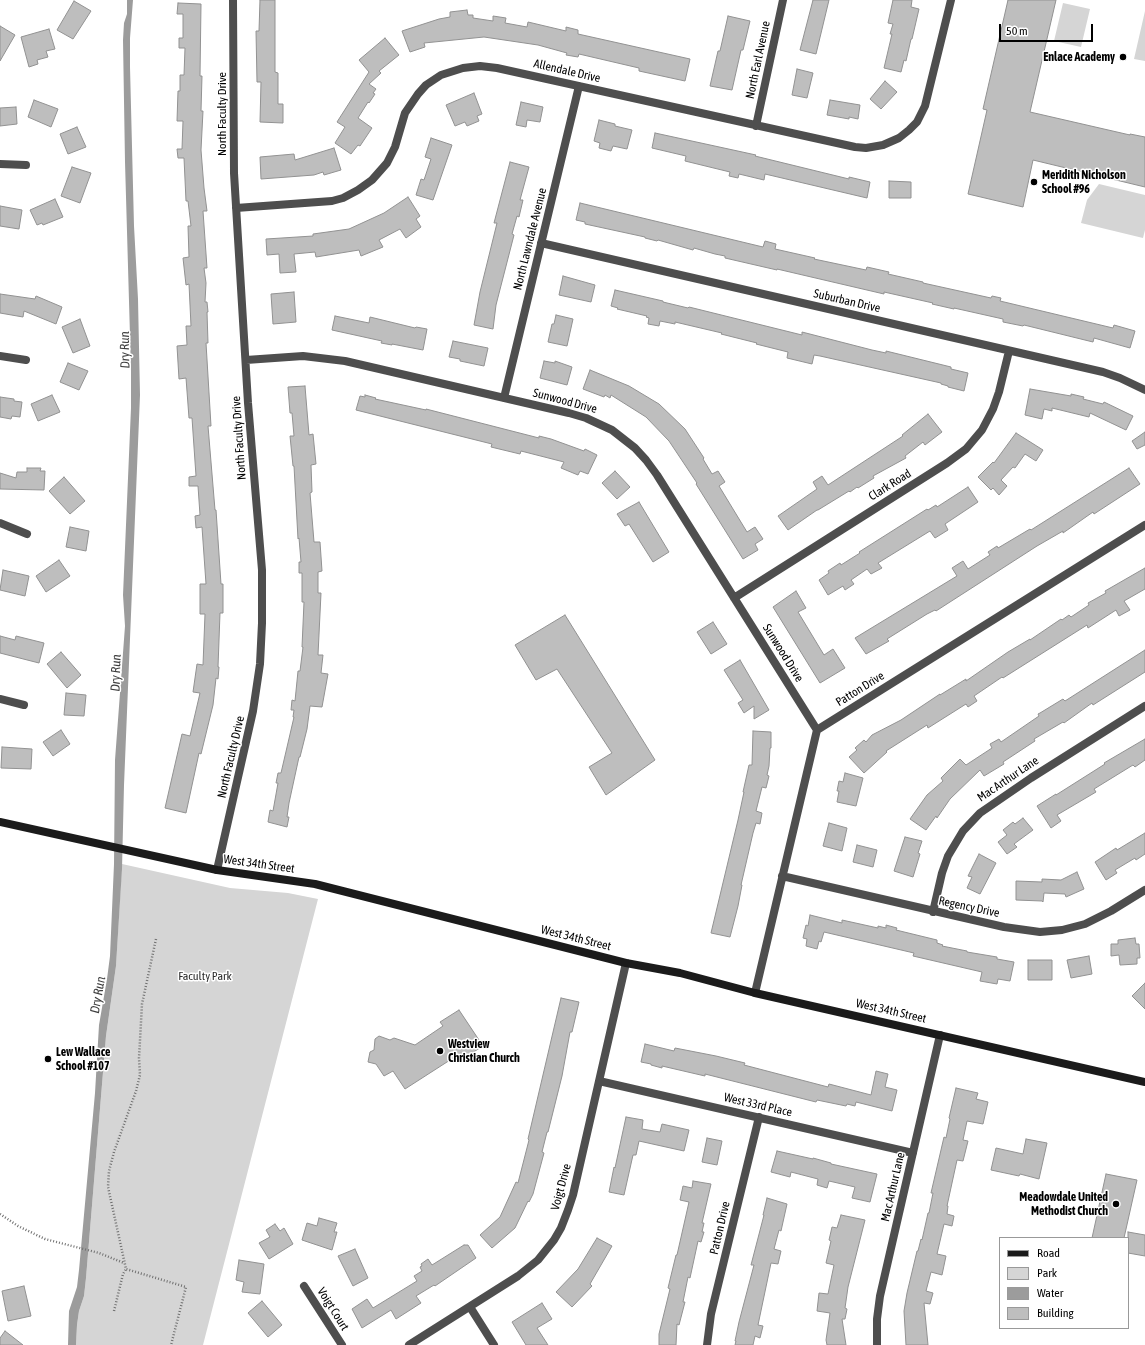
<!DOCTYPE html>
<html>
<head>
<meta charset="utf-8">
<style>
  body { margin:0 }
  #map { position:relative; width:1145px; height:1345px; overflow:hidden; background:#fff; font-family:"Asap Condensed",sans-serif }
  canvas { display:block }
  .legend { position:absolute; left:999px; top:1237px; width:130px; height:92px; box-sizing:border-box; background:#fff; border:1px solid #999; margin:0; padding:5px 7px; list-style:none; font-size:12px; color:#000 }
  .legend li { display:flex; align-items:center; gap:8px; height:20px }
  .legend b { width:20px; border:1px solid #999 }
  .scale { position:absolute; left:999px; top:24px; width:94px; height:18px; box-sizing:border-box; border:2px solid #000; border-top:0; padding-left:5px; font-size:12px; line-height:14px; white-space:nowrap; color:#000; -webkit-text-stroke:3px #fff; paint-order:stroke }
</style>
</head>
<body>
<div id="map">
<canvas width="1145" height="1345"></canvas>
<ul class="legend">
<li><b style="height:5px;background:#1b1b1b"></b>Road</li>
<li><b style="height:11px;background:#d5d5d5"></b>Park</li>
<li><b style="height:11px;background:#9c9c9c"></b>Water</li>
<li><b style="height:11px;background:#bebebe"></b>Building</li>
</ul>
<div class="scale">50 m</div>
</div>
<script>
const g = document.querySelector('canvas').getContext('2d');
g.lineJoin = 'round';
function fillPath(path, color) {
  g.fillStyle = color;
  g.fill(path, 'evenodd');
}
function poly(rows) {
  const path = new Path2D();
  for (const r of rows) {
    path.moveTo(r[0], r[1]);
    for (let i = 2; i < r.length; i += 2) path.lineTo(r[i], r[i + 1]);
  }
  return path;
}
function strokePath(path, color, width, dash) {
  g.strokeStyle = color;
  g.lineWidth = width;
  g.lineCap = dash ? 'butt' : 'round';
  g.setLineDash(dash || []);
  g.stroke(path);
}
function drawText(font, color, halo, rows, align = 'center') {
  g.font = font + ' "Asap Condensed",sans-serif';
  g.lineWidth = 3;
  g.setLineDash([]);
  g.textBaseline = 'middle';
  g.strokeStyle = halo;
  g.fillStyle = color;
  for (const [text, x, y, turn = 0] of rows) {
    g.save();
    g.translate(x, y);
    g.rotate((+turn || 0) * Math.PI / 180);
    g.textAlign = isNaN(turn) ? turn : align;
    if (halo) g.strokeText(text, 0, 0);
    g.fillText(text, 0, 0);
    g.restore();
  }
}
fillPath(poly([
  [1063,3,1090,9,1081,47,1054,41],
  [1145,11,1145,61,1134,59],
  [1099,184,1145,195,1145,230,1143,238,1081,223,1087,200],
  [122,864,230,888,288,893,318,899,203,1345,76,1345,77,1325,79,1311,84,1296,86,1278,106,1036,116,966]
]), '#d5d5d5');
fillPath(poly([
  [127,0,133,0,130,38,130,67,134,226,138,299,140,395,124,785,122,869,116,966,106,1036,86,1278,84,1296,79,1311,77,1325,76,1345,68,1345,69,1311,77,1287,79,1270,95,1093,99,1025,107,979,110,956,114,864,115,760,125,626,123,595,131,408,131,371,125,162,123,40,124,23,127,14]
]), '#9c9c9c');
const building = poly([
  [260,0,275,0,275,72,278,73,278,104,283,104,283,123,260,122,261,82,257,82,256,31,259,31,260,0],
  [813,0,829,0,816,54,800,50,813,0],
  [893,0,912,0,911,7,919,9,912,39,911,39,906,61,904,60,901,72,884,68,892,34,890,34,893,24,888,23,893,0],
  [1008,0,1056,0,1030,112,1130,135,1130,134,1145,137,1145,187,1033,160,1023,207,968,194,987,110,983,109,1008,0],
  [74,1,91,11,73,39,57,30,74,1],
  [178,3,201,4,200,76,202,76,201,111,203,111,201,150,204,188,207,211,203,211,207,268,204,268,206,283,205,302,207,302,208,312,207,312,208,343,206,343,211,426,208,426,215,510,216,510,221,584,223,584,223,613,220,613,218,667,219,667,218,679,216,678,213,705,201,754,199,753,186,813,165,808,182,734,190,736,200,693,193,692,197,664,203,665,205,614,200,614,200,584,206,584,202,527,196,528,195,516,200,515,198,486,189,486,189,477,196,476,192,418,189,418,186,378,179,379,177,346,187,345,186,326,191,326,189,284,186,285,183,258,189,257,188,226,191,226,188,201,186,201,184,158,178,158,177,149,182,149,183,121,177,121,178,91,180,91,180,75,184,75,185,48,179,48,179,38,183,38,183,14,177,14,178,3],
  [467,10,468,15,473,15,473,18,493,21,493,16,506,18,505,23,527,27,528,22,566,31,566,27,578,30,578,34,690,59,685,81,639,71,639,68,579,54,578,57,566,55,567,53,538,45,484,37,424,43,425,47,410,52,402,31,439,19,450,17,450,12,467,10],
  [728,16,750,21,743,50,741,50,732,90,710,86,718,51,720,51,728,16],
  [0,26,15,35,0,61,0,26],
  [49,29,55,49,46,51,48,57,37,60,38,64,29,67,21,37,49,29],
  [385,38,399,55,379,71,381,73,369,84,376,89,373,93,375,94,369,103,368,102,358,118,372,128,360,146,358,145,351,154,335,143,345,127,337,122,369,72,359,60,385,38],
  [797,69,813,73,807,98,792,95,797,69],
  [885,81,897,92,881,109,870,99,885,81],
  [474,93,482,114,477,116,479,121,467,126,465,122,455,126,446,105,474,93],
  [34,100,58,109,51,127,28,117,34,100],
  [830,100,860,105,858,119,849,117,849,119,827,115,830,100],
  [521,102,543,107,540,122,527,120,526,127,516,125,521,102],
  [16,107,17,124,0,126,0,108,16,107],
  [599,120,615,124,615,126,632,130,627,149,613,146,611,151,599,148,600,143,594,141,599,120],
  [77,127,86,147,68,154,60,134,77,127],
  [655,133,756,155,755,156,849,179,849,177,870,182,867,198,765,174,764,180,739,174,738,178,729,176,730,172,685,161,686,156,652,148,655,133],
  [431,138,452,145,433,200,416,195,421,179,424,180,431,159,425,157,431,138],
  [334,148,341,170,324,175,323,172,314,175,261,179,260,157,294,154,295,160,334,148],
  [510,162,529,167,520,200,523,200,519,217,517,216,512,234,514,235,496,305,493,329,474,325,480,292,497,223,494,223,510,162],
  [72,167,91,173,80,203,61,196,72,167],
  [889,181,911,182,911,198,889,198,889,181],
  [408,197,420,216,416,219,421,227,406,238,400,229,379,240,383,247,361,256,359,250,316,257,315,252,294,254,296,272,280,273,279,254,267,255,266,239,313,236,313,234,349,229,384,213,408,197],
  [55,199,63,217,43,225,42,223,37,225,30,210,55,199],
  [580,203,763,247,765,241,776,244,775,249,815,258,814,259,866,270,867,267,889,272,888,274,923,282,923,283,991,298,992,296,1001,298,1000,301,1113,328,1114,325,1135,331,1130,348,1094,338,1093,342,1024,325,1023,326,1003,322,1003,319,954,308,954,309,932,304,933,303,884,292,884,294,777,269,777,270,725,258,725,256,715,254,694,248,693,250,658,240,657,241,645,238,645,237,585,224,585,222,576,220,580,203],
  [0,206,22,210,19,229,0,226,0,206],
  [563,276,595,285,591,302,559,295,563,276],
  [615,290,663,301,663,302,688,308,689,307,802,335,802,332,872,350,886,353,886,351,951,367,951,369,968,373,964,391,948,387,948,386,941,384,941,383,820,356,814,355,812,364,787,358,788,352,756,344,757,343,721,334,722,333,675,322,675,324,660,321,659,326,648,324,649,318,646,317,647,316,617,309,618,308,611,306,615,290],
  [294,292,296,322,273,324,271,294,294,292],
  [0,294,35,299,36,296,62,307,56,324,24,311,23,317,0,313,0,294],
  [556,315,573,319,567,346,548,342,552,324,554,324,556,315],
  [335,316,369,323,370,317,415,328,416,327,427,329,423,350,392,344,392,345,381,343,382,341,332,330,335,316],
  [80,319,90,346,73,353,62,327,80,319],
  [453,341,488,348,484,366,460,361,460,359,449,357,453,341],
  [544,361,555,363,555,361,572,367,567,385,540,378,544,361],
  [68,363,88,371,79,390,60,382,68,363],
  [590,370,629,386,659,404,685,429,704,458,703,459,712,474,718,471,725,482,719,486,747,532,755,527,763,539,755,544,758,550,743,559,696,484,697,483,669,441,646,417,611,395,610,398,605,395,604,397,583,389,590,370],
  [305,386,309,435,313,434,316,464,311,465,312,492,310,493,314,542,320,542,322,571,318,572,318,593,321,593,318,655,323,655,321,673,328,674,322,707,310,706,307,729,300,757,299,757,289,803,287,817,289,817,287,827,268,822,270,810,273,811,278,783,276,783,278,773,281,773,294,717,293,717,294,710,291,710,292,700,295,701,298,671,300,671,303,647,302,647,304,602,302,602,302,573,299,573,299,562,301,562,299,538,298,539,294,466,293,466,290,436,294,436,292,413,290,413,288,387,305,386],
  [1030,389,1071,396,1071,394,1084,397,1083,399,1103,404,1104,402,1133,416,1126,430,1090,413,1089,417,1052,408,1052,411,1044,409,1042,419,1025,415,1030,389],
  [52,395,60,412,38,421,31,404,52,395],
  [365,395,376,398,375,399,426,410,426,409,539,438,539,436,551,439,584,451,585,449,597,455,588,474,580,471,578,475,561,468,564,462,521,451,520,454,491,447,492,444,356,410,360,396,365,397,365,395],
  [0,397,14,399,14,401,22,402,20,417,12,416,11,419,0,417,0,397],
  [928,414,942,432,925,445,923,442,905,456,906,458,873,476,874,478,858,488,857,487,850,492,849,491,818,510,817,510,788,530,778,516,817,489,813,482,822,476,828,485,903,436,902,435,928,414],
  [1145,432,1145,445,1137,449,1132,441,1145,432],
  [1016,433,1043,450,1036,461,1025,454,1015,468,1013,467,1001,480,1007,486,999,495,993,488,991,490,978,477,993,462,994,463,1016,433],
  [27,468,41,468,40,471,45,471,44,490,0,489,0,473,16,478,17,472,27,472,27,468],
  [1129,468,1140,484,1094,514,1093,512,1063,533,1063,531,1037,546,936,611,935,610,927,614,887,639,889,641,866,654,855,638,957,576,952,568,963,561,968,569,990,555,988,552,997,546,998,548,1030,529,1031,530,1129,468],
  [615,471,630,487,617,499,602,483,615,471],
  [64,477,85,501,70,514,49,491,64,477],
  [968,487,978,502,945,524,948,530,935,538,930,531,878,563,882,568,871,574,867,569,851,580,854,584,845,590,843,586,828,595,819,580,829,573,828,571,840,563,841,565,860,553,859,552,927,509,928,510,936,505,937,507,968,487],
  [639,502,669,552,653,562,629,524,625,526,617,514,639,502],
  [70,527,89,531,86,551,66,547,70,527],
  [59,560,70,576,46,592,36,576,59,560],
  [1145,568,1145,589,1124,601,1130,610,1119,616,1116,610,1088,628,1087,625,1003,678,1002,677,974,696,977,701,968,707,966,704,928,728,927,725,886,751,887,752,864,773,849,757,857,750,855,748,864,740,866,742,872,735,901,720,940,694,940,695,966,679,966,681,1008,652,1030,639,1030,640,1061,619,1062,620,1069,615,1071,617,1089,605,1088,603,1106,593,1105,591,1145,568],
  [3,570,29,576,25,596,0,590,3,570],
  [796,591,806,608,798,612,824,655,833,649,845,668,820,683,773,607,796,591],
  [565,615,655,760,606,795,589,767,612,753,557,669,536,680,515,645,565,615],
  [713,622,727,644,711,654,697,632,713,622],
  [0,636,15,640,16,636,44,643,39,663,0,653,0,636],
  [1145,650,1145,672,1093,705,1092,703,1064,723,1063,722,1034,739,1035,741,1003,762,1004,764,984,776,980,770,950,799,937,818,936,816,926,830,910,819,927,795,943,781,941,778,960,759,966,765,992,748,990,744,999,739,1001,742,1039,716,1038,714,1040,713,1063,699,1065,701,1145,650],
  [61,652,81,675,67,688,47,664,61,652],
  [740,660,769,710,754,719,754,706,744,713,738,703,743,700,724,670,740,660],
  [66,693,86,695,84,716,64,715,66,693],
  [61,730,70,744,53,756,43,742,61,730],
  [753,731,771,732,771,748,770,748,769,766,767,775,769,776,766,788,762,787,756,811,762,813,760,824,756,823,753,833,741,885,742,885,738,906,730,937,711,933,738,820,744,792,743,792,749,765,752,765,753,731],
  [1145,739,1145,760,1135,767,1133,765,1094,789,1096,792,1057,815,1061,821,1051,828,1037,806,1056,794,1056,795,1105,764,1104,763,1145,739],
  [2,747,32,749,31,769,1,768,2,747],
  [845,773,863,778,856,806,837,802,839,791,837,791,839,781,843,782,845,773],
  [1023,818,1033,830,1014,844,1017,847,1007,854,998,842,1007,835,1003,830,1013,822,1015,824,1023,818],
  [829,823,847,828,842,851,823,846,829,823],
  [1145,833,1145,854,1136,860,1135,858,1115,870,1117,873,1106,880,1095,862,1116,848,1117,850,1145,833],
  [905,837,922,841,918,853,920,854,913,877,894,871,905,837],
  [857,845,877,850,873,867,853,862,857,845],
  [979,854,996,863,980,894,967,888,972,877,968,876,979,854],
  [1077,872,1084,889,1066,897,1065,894,1044,893,1043,902,1042,901,1016,900,1016,881,1042,882,1042,879,1061,880,1077,872],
  [810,915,842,923,842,920,878,928,878,926,886,928,886,925,897,928,896,930,937,940,937,943,943,945,942,946,967,951,967,952,997,957,997,959,1014,962,1010,981,998,979,997,984,980,981,982,972,913,956,914,953,824,932,821,942,819,941,817,949,806,946,807,939,803,938,806,925,808,926,810,915],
  [1135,938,1136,944,1139,944,1140,958,1137,958,1137,964,1120,965,1119,955,1111,956,1111,944,1118,944,1118,940,1135,938],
  [1089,956,1092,974,1071,978,1067,960,1089,956],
  [1028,960,1052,960,1052,980,1028,980,1028,960],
  [1145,983,1145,1009,1132,996,1145,983],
  [561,998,579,1002,572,1032,570,1032,562,1076,548,1132,547,1132,542,1152,544,1153,533,1194,529,1202,528,1201,515,1228,492,1248,480,1235,500,1217,516,1182,518,1183,529,1140,528,1139,561,998],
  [459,1010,483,1046,464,1058,461,1053,405,1089,393,1071,384,1076,376,1064,368,1062,370,1052,374,1050,375,1039,379,1036,390,1040,394,1038,415,1045,443,1026,440,1022,459,1010],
  [645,1044,674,1051,675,1048,716,1056,745,1063,744,1065,828,1087,829,1084,871,1095,876,1071,888,1074,885,1087,897,1090,892,1111,856,1102,855,1106,847,1104,846,1106,817,1100,816,1102,705,1074,705,1076,662,1066,662,1068,651,1065,651,1064,641,1062,645,1044],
  [956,1088,978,1093,976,1099,988,1102,983,1124,967,1121,963,1140,968,1141,963,1161,957,1160,947,1206,948,1206,947,1214,954,1216,952,1226,944,1224,937,1254,946,1256,942,1275,931,1272,926,1291,933,1293,930,1304,924,1303,928,1345,906,1345,904,1311,907,1293,917,1251,918,1251,921,1239,922,1240,928,1213,929,1213,933,1193,931,1193,944,1137,946,1138,950,1119,949,1118,956,1088],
  [626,1117,643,1120,642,1129,660,1132,662,1124,689,1130,684,1151,639,1141,636,1155,633,1155,624,1195,609,1192,614,1167,615,1168,626,1117],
  [707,1138,722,1141,717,1165,702,1162,707,1138],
  [1026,1139,1047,1143,1039,1179,1020,1174,1019,1176,991,1170,996,1148,1023,1154,1026,1139],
  [777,1151,813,1159,813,1158,831,1163,831,1164,877,1174,870,1202,852,1198,855,1187,829,1181,827,1188,817,1185,818,1179,791,1172,790,1177,771,1172,777,1151],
  [1106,1174,1137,1180,1124,1238,1092,1238,1106,1174],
  [693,1181,711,1184,702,1223,704,1223,702,1232,704,1232,701,1242,698,1241,690,1278,688,1277,683,1302,685,1302,679,1325,677,1324,676,1345,659,1345,659,1334,670,1289,668,1288,676,1255,677,1255,689,1202,680,1200,683,1186,692,1188,693,1181],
  [767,1198,787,1204,781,1231,779,1230,774,1249,781,1251,778,1264,771,1263,758,1325,763,1326,760,1338,755,1336,753,1345,735,1345,736,1341,735,1341,739,1322,754,1265,751,1265,764,1215,763,1215,767,1198],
  [841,1215,865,1220,848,1287,845,1308,847,1309,845,1319,842,1319,846,1345,827,1345,826,1340,830,1313,817,1311,819,1293,828,1294,834,1265,826,1263,831,1241,829,1240,832,1227,837,1228,841,1215],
  [319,1218,337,1223,334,1232,337,1232,332,1250,302,1240,307,1223,317,1226,319,1218],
  [275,1224,280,1231,284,1228,293,1244,269,1259,259,1243,270,1237,266,1230,275,1224],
  [1128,1232,1145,1235,1145,1256,1128,1253,1128,1232],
  [597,1238,612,1246,590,1284,592,1286,572,1307,556,1292,578,1269,597,1238],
  [464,1245,468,1245,476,1258,435,1286,434,1285,416,1296,421,1303,396,1319,391,1310,362,1328,352,1309,367,1299,373,1308,417,1281,414,1276,422,1271,420,1267,422,1266,421,1264,428,1259,432,1265,464,1245],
  [355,1249,368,1278,353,1286,338,1256,355,1249],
  [239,1260,264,1264,260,1294,242,1292,244,1282,236,1280,239,1260],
  [24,1286,31,1316,8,1321,2,1291,24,1286],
  [262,1301,282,1325,268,1337,248,1313,262,1301],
  [542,1303,552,1319,537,1328,548,1345,526,1345,512,1322,542,1303],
  [5,1331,23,1345,0,1345,0,1338,5,1331]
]);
fillPath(building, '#bebebe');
strokePath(building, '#929292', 1);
strokePath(poly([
  [156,939,142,1004,139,1058,140,1075,136,1091,114,1152,109,1171,108,1187,126,1269,186,1287,171,1345],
  [0,1214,18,1226,45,1239,99,1253,124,1263],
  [114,1311,123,1274,126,1269]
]), '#707070', 2.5, [1, 2]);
strokePath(poly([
  [756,126,783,0],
  [0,164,26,165],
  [236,208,332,201,343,198,358,190,372,180,387,163,395,147,405,113,418,94,426,85,441,75,463,68,480,66,497,68,855,147,866,148,883,145,899,138,909,130,917,122,925,106,951,0],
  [541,243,1103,372,1120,378,1145,390],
  [0,356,26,360],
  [246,360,303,356,345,361,569,413,586,418,612,430,635,448,646,460,657,475,817,730],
  [504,398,579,86],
  [0,523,27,534],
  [734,598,947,463,966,449,982,430,993,409,999,392,1009,351],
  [0,699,24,705],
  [217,870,253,711,260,664,262,623,262,570,248,403,234,173,233,0],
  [782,876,1004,927,1040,932,1062,930,1085,924,1111,911,1145,890],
  [933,912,942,873,948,856,963,831,980,813,1031,778,1145,706],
  [755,993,817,730,1145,525],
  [599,1081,913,1153],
  [304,1286,342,1345],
  [470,1307,494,1345],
  [409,1345,518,1276,538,1260,554,1240,561,1228,568,1210,573,1195,626,963],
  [707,1345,711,1314,759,1117],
  [877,1345,877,1319,880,1296,940,1035]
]), '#4e4e4e', 8);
strokePath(poly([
  [0,822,217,870,315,884,626,963,680,973,755,993,1145,1082]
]), '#1b1b1b', 8);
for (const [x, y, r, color] of [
  [1123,57,4,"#000"],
  [1034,182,4,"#000"],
  [440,1051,4,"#000"],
  [48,1059,4,"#000"],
  [1116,1204,4,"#000"]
]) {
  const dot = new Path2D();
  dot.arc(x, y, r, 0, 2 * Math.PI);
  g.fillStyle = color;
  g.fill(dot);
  strokePath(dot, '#fff', 1.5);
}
drawText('bold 12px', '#000', '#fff', [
  ["Enlace Academy",1115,57,"right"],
  ["Meridith Nicholson",1042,175],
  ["School #96",1042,189],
  ["Westview",448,1044],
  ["Christian Church",448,1058],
  ["Lew Wallace",56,1052],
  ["School #107",56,1066],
  ["Meadowdale United",1108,1197,"right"],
  ["Methodist Church",1108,1211,"right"]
], 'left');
drawText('12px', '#000', '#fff', [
  ["North Earl Avenue",758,60,-78],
  ["Allendale Drive",567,71,13],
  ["North Faculty Drive",222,114,-90],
  ["North Lawndale Avenue",530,239,-76],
  ["Suburban Drive",847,301,13],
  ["Sunwood Drive",565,401,15],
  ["North Faculty Drive",239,438,-94],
  ["Clark Road",890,485,-32],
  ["Sunwood Drive",783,653,58],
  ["Patton Drive",860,689,-32],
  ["North Faculty Drive",231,757,-77],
  ["Mac Arthur Lane",1008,779,-34],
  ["West 34th Street",259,864,8],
  ["Regency Drive",969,907,12],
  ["West 34th Street",576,938,14],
  ["West 34th Street",891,1011,13],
  ["West 33rd Place",758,1105,13],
  ["Voigt Drive",561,1187,-75],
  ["Mac Arthur Lane",893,1187,-77],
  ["Patton Drive",720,1228,-77],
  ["Voigt Court",333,1309,58]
]);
drawText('12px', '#2c2c2c', '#fff', [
  ["Faculty Park",205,976]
]);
drawText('italic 13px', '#3d3d3d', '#fff', [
  ["Dry Run",125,350,-91],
  ["Dry Run",116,673,-88],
  ["Dry Run",98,995,-80]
]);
</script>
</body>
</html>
